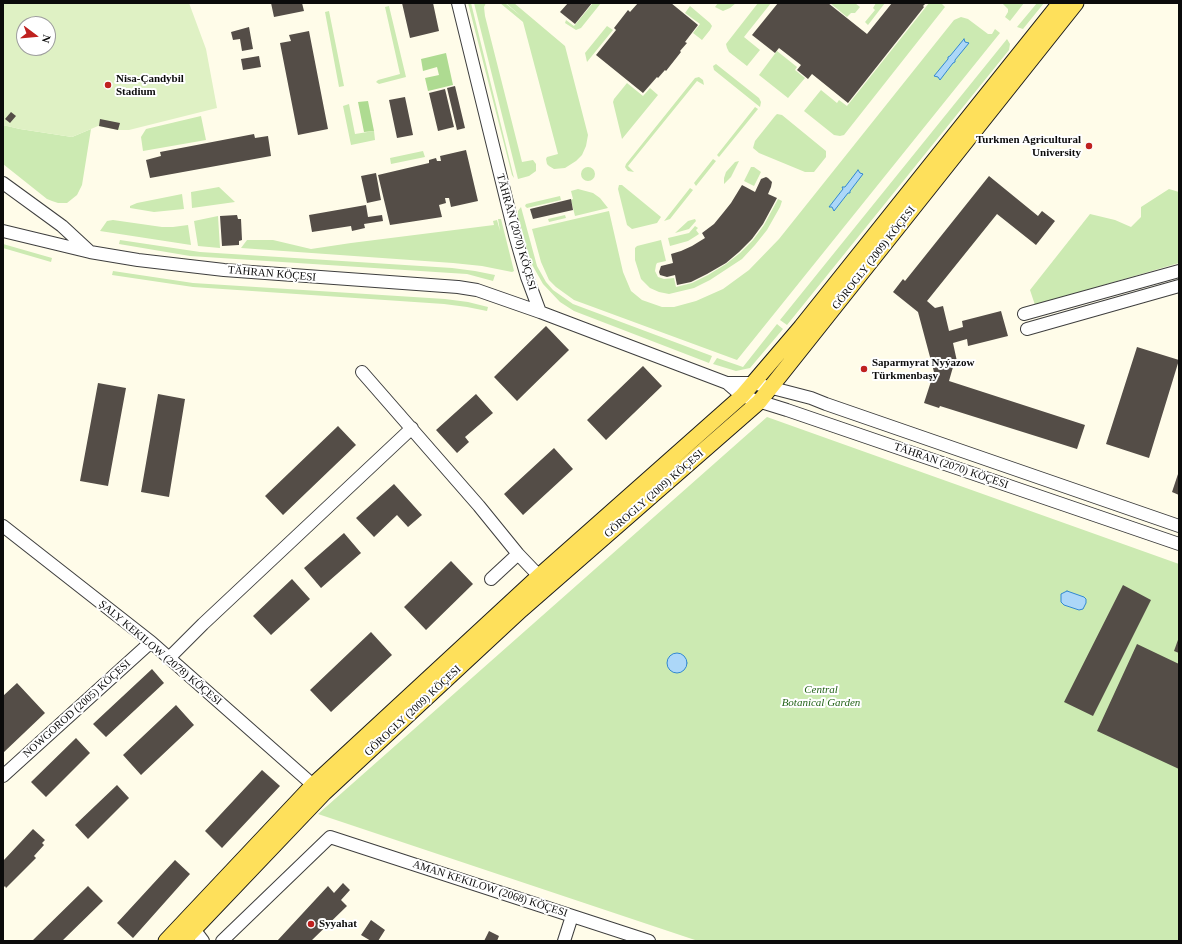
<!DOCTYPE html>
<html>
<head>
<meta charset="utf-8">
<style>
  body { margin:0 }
  #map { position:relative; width:1182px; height:944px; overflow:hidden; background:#fffce9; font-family:"Times New Roman",serif }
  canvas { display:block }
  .frame { position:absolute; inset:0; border:4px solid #0b0b0b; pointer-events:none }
  .north { position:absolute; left:16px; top:16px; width:40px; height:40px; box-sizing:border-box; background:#fff; border:1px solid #9d9d9d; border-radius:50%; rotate:106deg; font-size:11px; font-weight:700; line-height:16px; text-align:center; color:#0b0b0b }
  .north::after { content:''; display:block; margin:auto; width:14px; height:18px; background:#bf211f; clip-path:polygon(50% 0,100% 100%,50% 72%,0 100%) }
</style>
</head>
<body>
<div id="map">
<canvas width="1182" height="944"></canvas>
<div class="frame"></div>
<div class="north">N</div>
</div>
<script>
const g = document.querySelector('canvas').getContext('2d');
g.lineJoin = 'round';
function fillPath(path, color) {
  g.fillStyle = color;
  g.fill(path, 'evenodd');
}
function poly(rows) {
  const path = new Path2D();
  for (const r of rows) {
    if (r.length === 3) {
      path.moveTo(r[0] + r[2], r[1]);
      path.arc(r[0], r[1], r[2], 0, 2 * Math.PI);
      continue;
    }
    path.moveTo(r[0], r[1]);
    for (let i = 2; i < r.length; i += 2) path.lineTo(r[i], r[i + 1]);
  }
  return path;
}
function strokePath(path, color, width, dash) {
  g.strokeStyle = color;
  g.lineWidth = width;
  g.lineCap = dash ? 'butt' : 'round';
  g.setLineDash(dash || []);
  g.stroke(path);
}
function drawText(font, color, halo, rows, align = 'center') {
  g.font = font + ' "Times New Roman",serif';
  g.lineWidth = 4;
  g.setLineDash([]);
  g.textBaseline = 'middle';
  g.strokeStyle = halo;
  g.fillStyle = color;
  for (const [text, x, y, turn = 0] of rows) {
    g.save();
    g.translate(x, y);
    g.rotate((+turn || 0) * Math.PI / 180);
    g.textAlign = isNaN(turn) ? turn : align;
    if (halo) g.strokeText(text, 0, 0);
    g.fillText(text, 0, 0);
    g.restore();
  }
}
fillPath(poly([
  [468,3,471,3,514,178,512,175],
  [474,3,486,3,484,7,485,16,522,162,533,160,536,164,536,171,529,176,518,179],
  [500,3,505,3,522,17,506,3,514,3,565,46,588,135,586,146,582,155,576,161,565,168,554,169,549,166,547,164,546,159,547,157,558,154,523,22],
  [593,3,601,3,581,28,576,30,565,23,566,20,574,26],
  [718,3,736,3,730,8,723,11,715,7],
  [758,3,771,3,744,37,760,50,747,66,729,52,727,48,726,44],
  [830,3,855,3,860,7,855,13,851,13,847,17],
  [876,3,885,3,868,25,865,22,875,10,873,8],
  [929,3,941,3,945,7,844,135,840,136,834,135,804,111,821,90,837,103,839,100,847,106],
  [1002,3,1024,3,1010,21,1005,17,1008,12,1008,9],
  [1037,3,1044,3,1023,29,1017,27],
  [389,6,406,77,379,84,376,82,378,80,400,74,385,7],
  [690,6,710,23,712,26,710,30,702,40,693,33,700,24,685,13],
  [329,11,344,86,339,87,325,12],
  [961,17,968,19,988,34,992,34,995,29,1000,33,737,360,574,300,556,287,549,280,541,262,532,229,609,211,623,272,631,291,642,300,662,307,674,307,696,301,723,289,749,270,779,239,954,20],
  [607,26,613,30,587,62,585,53],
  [1007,39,1010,44,1009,50,787,325,780,320],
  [777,51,797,67,795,70,805,78,788,98,759,75],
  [716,64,759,98,761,102,760,107,714,70,713,66],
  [699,77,703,80,704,85,697,81,628,166,634,172,628,171,625,167,626,164,695,78],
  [627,83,643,96,650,88,658,95,622,139,613,102,614,99],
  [349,104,355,134,374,131,375,140,351,145,343,106],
  [755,107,758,109,719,157,717,155],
  [777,114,782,115,826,151,826,157,814,172,805,172,759,153,753,148,755,141,775,116],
  [201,116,206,140,143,151,141,137,146,129],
  [3,125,20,129,72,137,91,129,82,185,77,195,67,203,58,203,52,201,47,199,3,164],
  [423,151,425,157,391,164,390,158],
  [713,159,716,161,696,186,694,183],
  [739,161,731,177,724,184,724,178,726,172,735,162],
  [751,167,754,167,761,172,754,186,744,181],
  [588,174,7],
  [619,185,622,185,661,217,657,223,632,229,627,225,618,189],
  [219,187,235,202,192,208,191,192],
  [690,188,693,190,670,219,664,221],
  [578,189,593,193,600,198,608,208,575,216,571,200,573,199,571,191],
  [1169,189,1179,192,1179,263,1035,305,1030,290,1090,214,1115,220,1131,227,1141,217,1141,207],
  [182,194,184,209,154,212,130,208,130,206,137,203],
  [560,196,561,200,527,208,525,206,526,204],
  [778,199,782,201,780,207,767,230,755,245,742,259,710,280,694,288,669,294,659,292,650,288,641,279,635,260,635,248,637,246,661,240,666,261,657,263,656,265,655,271,658,277,664,279,674,278,676,287,692,283,708,275,726,264,740,253,753,240,764,225],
  [521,207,537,266,546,282,553,290,573,304,712,356,709,363,574,311,560,302,543,284,530,261,518,216,518,211],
  [565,215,566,218,549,222,548,219],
  [218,216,220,248,198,246,194,221],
  [498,219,501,219,514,271,512,272,482,266,453,263,241,248,247,240,273,240,311,249,351,243,494,225,493,221,497,220,500,231],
  [695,219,696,221,689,229,675,233,688,221],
  [113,220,162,227,173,227,188,225,191,245,100,231,107,221],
  [695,226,698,228,696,230,699,234,696,236,688,241,670,246,668,238,689,233],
  [120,240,200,252,452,268,475,271,495,275,493,281,467,274,451,273,190,256,119,244],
  [3,244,52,258,51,262,3,248],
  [113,271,193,283,445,299,468,302,488,307,487,311,467,307,444,304,193,287,112,275],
  [777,324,783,329,750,368,736,371,713,364,717,358,743,367],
  [767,417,1179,564,1179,941,698,941,318,814]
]), '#cceab2');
fillPath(poly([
  [446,53,453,85,428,91,425,78,439,75,437,67,423,71,421,59],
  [368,101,374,131,364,132,358,102]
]), '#aedb91');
fillPath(poly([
  [3,3,189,3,206,49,217,108,129,130,118,130,98,126,72,137,20,129,3,125],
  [24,24,48,24,48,48,24,48]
]), '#dff1c4');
const water = poly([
  [964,39,965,42,969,43,955,60,955,62,953,63,940,80,938,77,934,76,948,59,948,57,950,56,964,39],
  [858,170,860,173,863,174,850,191,850,193,848,193,834,211,832,207,829,207,843,189,842,187,845,187,858,170],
  [1067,591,1084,597,1086,599,1086,603,1083,609,1079,610,1064,605,1061,602,1061,594,1067,591],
  [677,663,10]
]);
fillPath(water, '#acd7f8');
strokePath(water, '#3188d2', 1);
fillPath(poly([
  [271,3,302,3,304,11,274,17],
  [402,3,433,3,439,31,410,38],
  [568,3,592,3,575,24,560,12],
  [638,3,671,3,698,25,685,42,687,43,680,51,681,52,666,71,665,70,658,78,657,77,643,93,596,55,616,30,614,28,628,10,630,12],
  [778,3,828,3,867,34,892,3,926,3,923,6,924,7,848,103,812,74,808,79,797,70,801,65,779,48,775,53,752,35],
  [249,27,253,49,242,51,240,39,233,40,231,32],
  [309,31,328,129,298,135,280,43,291,41,289,35],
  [259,56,261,67,243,70,241,59],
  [455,86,465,128,457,130,447,88],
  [445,89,454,127,438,131,429,93],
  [405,97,413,135,397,138,389,100],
  [11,112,16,116,10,123,5,119],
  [100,119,120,123,118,130,99,126],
  [254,134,255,138,268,136,271,156,150,178,146,160,161,156,160,152],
  [466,150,478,201,451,207,449,198,445,198,446,203,439,205,442,217,390,225,378,175,429,163,429,160,436,158,437,161,441,161,440,156],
  [376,173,381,200,367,203,361,176],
  [989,176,1038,216,1042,211,1055,221,1036,245,997,214,927,301,935,308,943,306,949,331,963,327,962,321,1001,311,1008,336,968,346,967,339,953,343,958,366,953,367,949,381,1085,425,1077,449,940,406,939,408,924,403,934,372,918,312,893,292,903,279,905,281],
  [766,177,768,178,772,182,771,187,768,194,777,198,763,224,752,239,739,252,726,263,707,274,691,282,677,285,675,275,667,277,660,275,659,272,661,266,673,263,671,254,681,251,692,246,705,238,702,233,714,224,723,213,731,203,742,185,755,192,761,179],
  [571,199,573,210,533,219,530,209],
  [366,205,368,217,382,215,383,221,364,224,365,228,352,231,351,226,312,232,309,215],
  [237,215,238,219,241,219,242,240,239,241,239,245,222,246,220,216],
  [546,326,569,350,517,401,494,377],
  [1137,347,1179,360,1149,458,1106,444],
  [643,366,662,386,606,440,587,420],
  [98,383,126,388,108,486,80,481],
  [158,394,185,399,169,497,141,492],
  [476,394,493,413,465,437,469,442,457,453,436,430],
  [338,426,356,445,283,515,265,496],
  [554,448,573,469,523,515,504,494],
  [1179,471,1179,495,1172,492],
  [394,484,422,515,408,527,397,515,374,537,356,518],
  [344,533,361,553,321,588,304,568],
  [451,561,473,584,426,630,404,607],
  [292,579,310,599,271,635,253,616],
  [1123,585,1151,600,1093,716,1064,702],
  [371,632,392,655,331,712,310,690],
  [1179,637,1179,653,1174,651],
  [1137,644,1179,664,1179,769,1097,731],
  [152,669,164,683,106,737,93,724],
  [17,683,45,713,3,753,3,696],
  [176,705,194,725,141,775,123,755],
  [76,738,90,753,46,797,31,782],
  [262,770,280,786,222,848,205,831],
  [117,785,129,798,88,839,75,825],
  [33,829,45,840,42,843,44,845,34,856,36,858,6,888,5,886,3,888,3,861],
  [175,860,190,874,133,938,117,923],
  [343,883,350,890,341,900,347,906,311,941,277,941,328,886,334,893],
  [88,886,103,901,62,941,35,941,33,940],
  [371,920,385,930,378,941,371,941,361,935],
  [489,931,499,936,497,941,484,941]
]), '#544d47');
const minor = poly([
  [458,3,515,235,527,277,540,312],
  [3,183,62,226,89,251],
  [3,231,90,252,138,260,224,270,458,287,477,290,540,312,727,383,742,396,787,410,1179,544],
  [1024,314,1179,271],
  [1027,329,1179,286],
  [362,372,479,506,518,554,539,576],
  [727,383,753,383,811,398,826,404,1179,526],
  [3,526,151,642,313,785],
  [491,579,518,554],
  [169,658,203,624,412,428],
  [3,776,151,642],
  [194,929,203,941],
  [222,941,330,837,649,941],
  [564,941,572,916]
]);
const major = poly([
  [166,941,313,785,539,576,742,396,801,327,1060,3],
  [183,941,324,793,521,610,759,402,1076,3]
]);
strokePath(minor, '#3e3e3e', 14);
strokePath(major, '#1c1c1c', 17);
strokePath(minor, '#fff', 12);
strokePath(major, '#fee05b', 15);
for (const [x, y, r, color] of [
  [108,85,4,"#bf211f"],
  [1089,146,4,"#bf211f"],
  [864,369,4,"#bf211f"],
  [311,924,4,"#bf211f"]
]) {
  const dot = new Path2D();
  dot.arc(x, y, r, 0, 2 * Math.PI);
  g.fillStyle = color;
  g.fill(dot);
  strokePath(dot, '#fff', 1.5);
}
drawText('bold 11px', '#0b0b0b', '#fff', [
  ["Nisa-Çandybil",116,79],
  ["Stadium",116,92],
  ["Turkmen Agricultural",1081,140,"right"],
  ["University",1081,153,"right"],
  ["Saparmyrat Nyýazow",872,363],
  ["Türkmenbaşy",872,376],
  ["Syyahat",319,924]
], 'left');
drawText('11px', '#0b0b0b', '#fff', [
  ["TÄHRAN (2070) KÖÇESI",516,232,74],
  ["GÖROGLY (2009) KÖÇESI",874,258,-52],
  ["TÄHRAN KÖÇESI",272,274,5],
  ["TÄHRAN (2070) KÖÇESI",951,466,19],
  ["GÖROGLY (2009) KÖÇESI",654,494,-41],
  ["ŞALY KEKILOW (2078) KÖÇESI",160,653,40],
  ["NOWGOROD (2005) KÖÇESI",77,709,-42],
  ["GÖROGLY (2009) KÖÇESI",413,711,-43],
  ["AMAN KEKILOW (2068) KÖÇESI",490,889,18]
]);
drawText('italic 11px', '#25641a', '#fff', [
  ["Central",821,690],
  ["Botanical Garden",821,703]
]);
</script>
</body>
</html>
